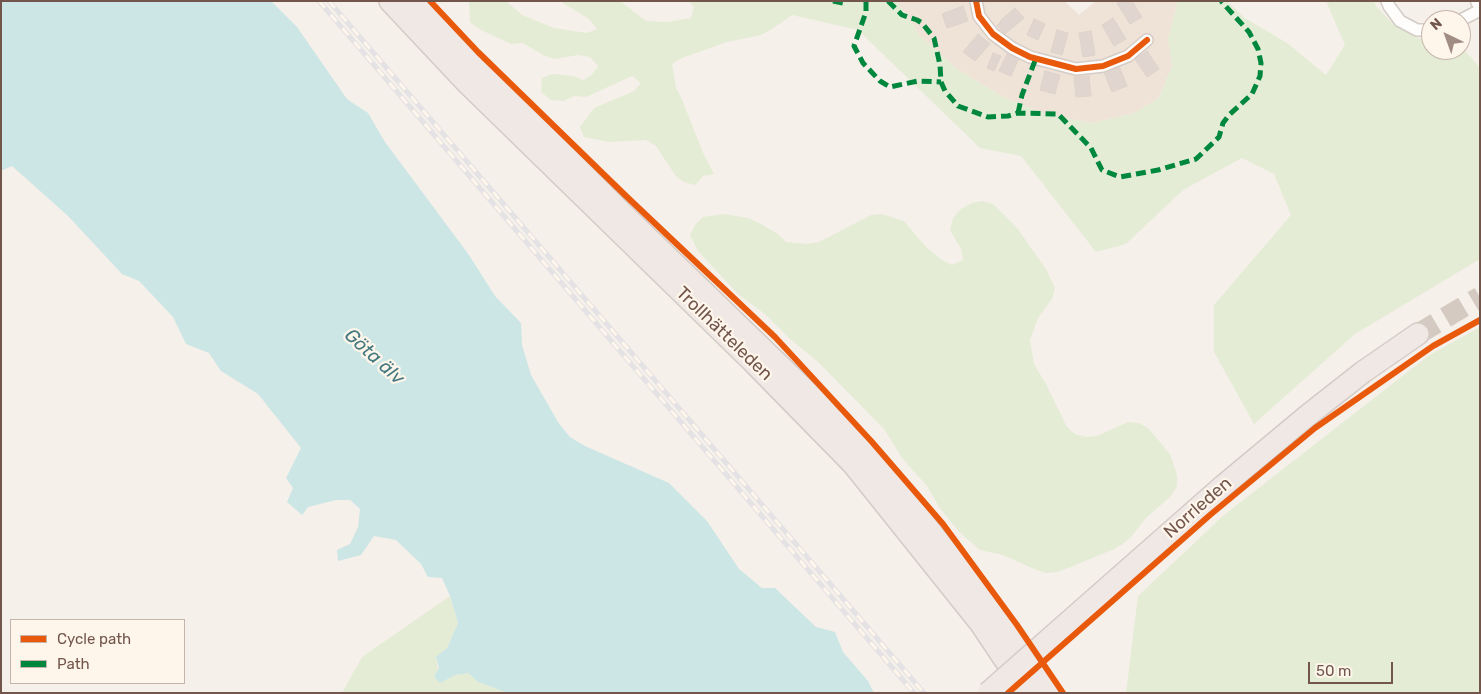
<!DOCTYPE html>
<html>
<head>
<meta charset="utf-8">
<style>
  body { margin:0 }
  #map { position:relative; width:1481px; height:694px; overflow:hidden; background:#f6f0ea; font-family:Rubik,sans-serif }
  canvas { display:block }
  .frame { position:absolute; inset:0; border:2px solid #73564b; pointer-events:none }
  .legend { position:absolute; left:10px; top:619px; width:175px; height:65px; box-sizing:border-box; background:#fef5eb; border:1px solid #c6b5ab; margin:0; padding:6px 9px; list-style:none; font-size:15px; color:#73564b }
  .legend li { display:flex; align-items:center; gap:10px; height:25px }
  .legend b { width:25px; border:1px solid #c6b5ab }
  .north { position:absolute; left:1421px; top:10px; width:50px; height:50px; box-sizing:border-box; background:#fef5eb; border:1px solid #c6b5ab; border-radius:50%; rotate:318deg; font-size:14px; font-weight:700; line-height:20px; text-align:center; color:#73564b }
  .north::after { content:''; display:block; margin:auto; width:18px; height:22px; background:#a18c83; clip-path:polygon(50% 0,100% 100%,50% 72%,0 100%) }
  .scale { position:absolute; left:1308px; top:662px; width:85px; height:22px; box-sizing:border-box; border:2px solid #73564b; border-top:0; padding-left:6px; font-size:15px; line-height:18px; white-space:nowrap; color:#73564b; -webkit-text-stroke:4px #fef5eb; paint-order:stroke }
</style>
</head>
<body>
<div id="map">
<canvas width="1481" height="694"></canvas>
<div class="frame"></div>
<ul class="legend">
<li><b style="height:6px;background:#e8590c"></b>Cycle path</li>
<li><b style="height:6px;background:#00873e"></b>Path</li>
</ul>
<div class="north">N</div>
<div class="scale">50 m</div>
</div>
<script>
const g = document.querySelector('canvas').getContext('2d');
g.lineJoin = 'round';
function fillPath(path, color) {
  g.fillStyle = color;
  g.fill(path, 'evenodd');
}
function poly(rows) {
  const path = new Path2D();
  for (const r of rows) {
    path.moveTo(r[0], r[1]);
    for (let i = 2; i < r.length; i += 2) path.lineTo(r[i], r[i + 1]);
  }
  return path;
}
function strokePath(path, color, width, dash) {
  g.strokeStyle = color;
  g.lineWidth = width;
  g.lineCap = dash ? 'butt' : 'round';
  g.setLineDash(dash || []);
  g.stroke(path);
}
function drawText(font, color, halo, rows, align = 'center') {
  g.font = font + ' Rubik,sans-serif';
  g.lineWidth = 4.5;
  g.setLineDash([]);
  g.textBaseline = 'middle';
  g.strokeStyle = halo;
  g.fillStyle = color;
  for (const [text, x, y, turn = 0] of rows) {
    g.save();
    g.translate(x, y);
    g.rotate((+turn || 0) * Math.PI / 180);
    g.textAlign = isNaN(turn) ? turn : align;
    if (halo) g.strokeText(text, 0, 0);
    g.fillText(text, 0, 0);
    g.restore();
  }
}
fillPath(poly([
  [897,1,1064,1,1079,15,1096,1,1175,1,1177,5,1168,39,1172,66,1159,98,1135,113,1092,123,1045,114,1003,97,957,69,920,36]
]), '#efe2d7');
fillPath(poly([
  [469,1,506,1,522,15,554,28,587,33,597,29,589,19,560,1,620,1,646,21,668,22,691,18,694,7,689,1,897,1,920,36,957,69,1003,97,1045,114,1092,123,1135,113,1159,98,1172,66,1168,39,1177,5,1175,1,1227,1,1245,18,1287,43,1326,75,1345,45,1326,1,1374,1,1376,6,1393,24,1426,42,1431,42,1431,50,1461,50,1461,47,1476,63,1480,69,1480,259,1355,334,1254,424,1214,352,1214,305,1291,215,1274,174,1242,158,1183,190,1126,244,1096,252,1021,156,980,148,858,30,792,15,772,29,761,35,727,42,682,58,672,64,676,88,681,97,703,153,714,174,703,176,695,185,684,182,675,175,656,146,646,140,609,142,584,137,580,127,594,108,634,91,641,83,632,76,586,97,574,96,563,101,551,100,541,92,542,78,552,74,573,76,583,80,592,75,598,66,590,57,578,55,554,59,543,55,523,43,511,44,479,29,470,22],
  [982,201,993,204,1017,228,1046,269,1055,288,1052,299,1038,318,1030,340,1034,364,1046,384,1067,427,1075,434,1086,437,1097,436,1128,422,1139,423,1149,429,1170,454,1177,475,1177,486,1171,496,1146,518,1132,536,1123,544,1112,550,1058,572,1046,573,1034,569,1003,555,980,550,960,533,939,507,927,486,902,458,884,429,817,361,790,339,766,315,738,294,698,251,690,235,695,225,703,217,724,214,748,218,759,223,778,234,786,242,808,244,819,242,871,215,882,214,904,221,925,246,942,260,952,265,963,260,961,249,950,230,953,218,961,209,972,203],
  [1480,327,1480,693,1126,693,1138,596,1224,515,1428,356],
  [450,596,458,623,447,648,436,657,440,682,455,675,468,673,478,682,508,693,342,693,362,657]
]), '#e4ecd5');
fillPath(poly([
  [1,1,271,1,297,27,347,99,368,113,385,142,469,255,495,296,521,323,522,345,531,375,558,422,570,437,585,446,669,483,707,521,739,569,762,588,775,588,816,627,835,632,843,652,868,681,874,693,508,693,478,682,468,673,455,675,440,683,434,677,439,668,436,657,447,648,458,623,450,596,442,578,428,577,421,564,396,540,374,536,361,555,338,561,337,550,350,544,358,527,360,509,350,500,336,500,308,507,302,515,287,502,293,488,286,478,301,448,258,394,221,371,209,353,186,344,173,317,139,281,122,274,68,216,12,166,1,171]
]), '#cce6e6');
const building = poly([
  [1120,1,1132,1,1142,17,1130,24,1117,3,1120,1],
  [963,6,968,21,947,28,942,14,963,6],
  [1015,8,1024,18,1005,34,997,25,1001,22,1000,21,1015,8],
  [1113,18,1126,39,1114,46,1102,25,1113,18],
  [1034,19,1045,24,1038,40,1027,35,1034,19],
  [1057,30,1068,33,1062,55,1051,52,1057,30],
  [1091,31,1095,55,1083,57,1079,33,1091,31],
  [978,34,990,44,975,61,963,52,978,34],
  [1147,51,1159,69,1147,77,1135,59,1147,51],
  [1008,52,1019,58,1011,76,999,71,1008,52],
  [993,53,1001,56,994,71,987,68,993,53],
  [1119,66,1127,86,1112,92,1104,72,1119,66],
  [1045,71,1060,75,1055,94,1040,90,1045,71],
  [1089,76,1091,96,1076,97,1074,77,1089,76]
]);
fillPath(building, '#e0d6cf');
strokePath(building, '#dfd3cc', 1);
strokePath(poly([
  [1418,334,1480,297]
]), '#d5cac2', 21, [21, 11]);
const street = poly([
  [976,1,979,16,993,34,1012,48,1030,57,1076,69,1103,66,1128,56,1147,40],
  [1387,1,1389,6,1400,21,1417,30,1431,30],
  [1461,20,1480,10]
]);
const secondary = poly([
  [1479,1,1480,2]
]);
const highway = poly([
  [390,1,467,83,752,361,853,464,981,624,1027,693],
  [414,1,482,72,621,212,865,448,993,611,1048,693],
  [1131,567,1223,486,1307,416,1363,372,1418,334]
]);
strokePath(street, '#d4ccc6', 14);
strokePath(secondary, '#d5ccc6', 19);
strokePath(highway, '#d5cbc6', 24);
strokePath(street, '#fefdfc', 11);
strokePath(secondary, '#fefdfc', 16);
strokePath(highway, '#f0e8e4', 21);
const rail = poly([
  [319,1,914,693],
  [329,1,924,693]
]);
strokePath(rail, '#e4e2e4', 5);
strokePath(rail, '#fef5eb', 3, [9]);
const highwayBridge = poly([
  [988,693,1131,567]
]);
strokePath(highwayBridge, '#d5cbc6', 24, []);
strokePath(highwayBridge, '#f0e8e4', 21);
strokePath(poly([
  [833,1,843,3,846,1],
  [866,1,866,12,854,46,863,63,880,81,890,87,918,81,941,82],
  [888,1,902,15,917,20,922,23,934,38,940,65,941,82,945,91,958,106,988,117,1008,116,1018,113,1058,114,1091,148,1102,170,1120,177,1158,170,1196,159,1219,137,1223,123,1229,115,1252,94,1260,76,1261,63,1258,49,1249,32,1221,1],
  [1018,113,1022,95,1036,58]
]), '#00873e', 5, [10, 5]);
strokePath(poly([
  [430,1,478,52,626,196,775,337,872,442,943,524,1017,625,1063,693],
  [976,1,979,16,993,34,1012,48,1030,57,1076,69,1103,66,1128,56,1147,40],
  [1008,693,1210,515,1315,428,1433,346,1480,320]
]), '#e8590c', 6);
drawText('18px', '#73564b', '#fef5eb', [
  ["Trollhätteleden",724,334,44],
  ["Norrleden",1198,508,-41]
]);
drawText('italic 19px', '#43797f', '#fef5eb', [
  ["Göta älv",374,357,42]
]);
</script>
</body>
</html>
